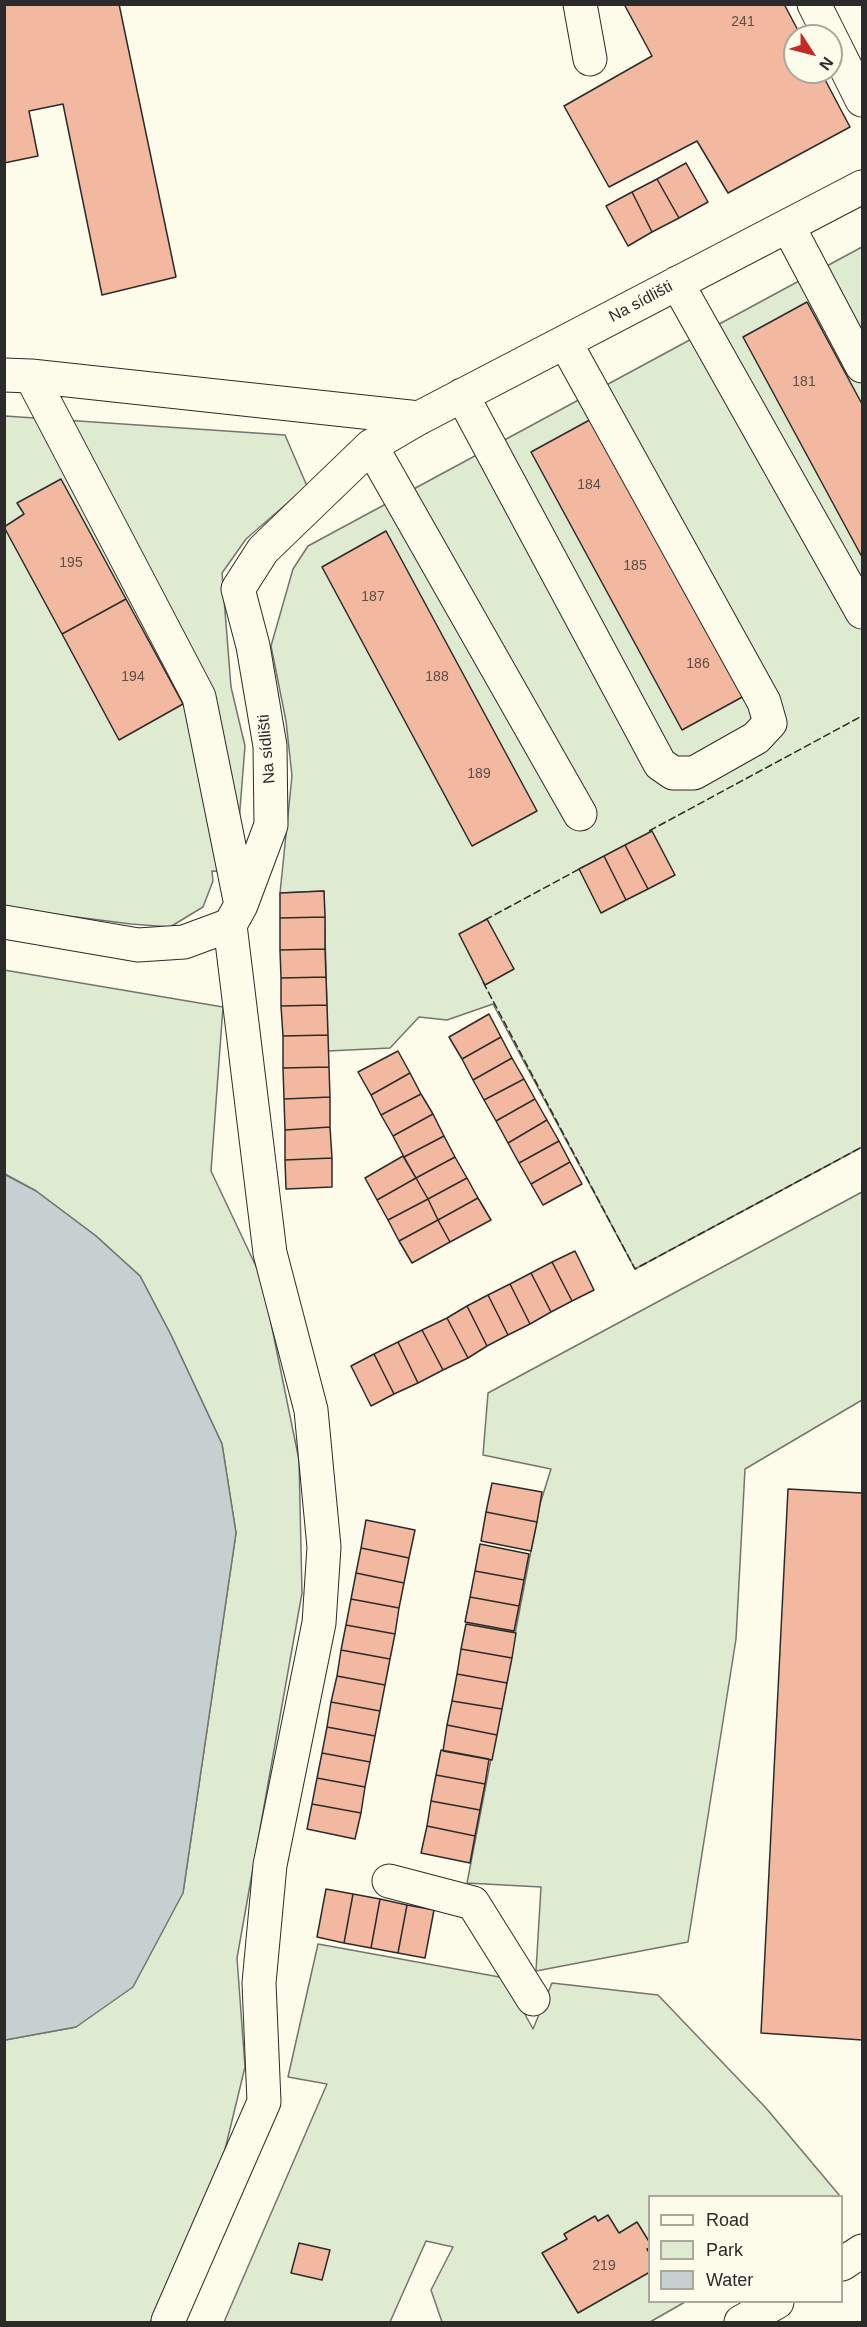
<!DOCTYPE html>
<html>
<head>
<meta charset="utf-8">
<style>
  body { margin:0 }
  #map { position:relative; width:867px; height:2327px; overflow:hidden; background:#fdfbea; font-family:Arial,sans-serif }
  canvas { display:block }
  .frame { position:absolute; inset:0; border:6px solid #2b2b2b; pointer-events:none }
  .legend { position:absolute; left:648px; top:2195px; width:195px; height:108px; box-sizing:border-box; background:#fdfbea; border:2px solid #a9a89e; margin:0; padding:8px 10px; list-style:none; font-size:18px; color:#2b2b2b }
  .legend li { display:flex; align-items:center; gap:12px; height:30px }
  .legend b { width:30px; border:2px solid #a9a89e }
  .north { position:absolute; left:783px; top:24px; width:60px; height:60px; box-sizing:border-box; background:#fdfbea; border:2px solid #a9a89e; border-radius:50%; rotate:126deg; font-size:16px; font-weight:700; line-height:24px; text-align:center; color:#2b2b2b }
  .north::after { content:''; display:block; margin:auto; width:21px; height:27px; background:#c62828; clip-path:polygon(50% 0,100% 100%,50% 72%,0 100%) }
</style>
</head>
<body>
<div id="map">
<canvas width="867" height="2327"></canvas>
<div class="frame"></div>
<ul class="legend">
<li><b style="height:8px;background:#fdfbea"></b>Road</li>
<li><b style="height:16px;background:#deebd1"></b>Park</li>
<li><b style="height:16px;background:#c7d0d0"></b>Water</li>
</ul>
<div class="north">N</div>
</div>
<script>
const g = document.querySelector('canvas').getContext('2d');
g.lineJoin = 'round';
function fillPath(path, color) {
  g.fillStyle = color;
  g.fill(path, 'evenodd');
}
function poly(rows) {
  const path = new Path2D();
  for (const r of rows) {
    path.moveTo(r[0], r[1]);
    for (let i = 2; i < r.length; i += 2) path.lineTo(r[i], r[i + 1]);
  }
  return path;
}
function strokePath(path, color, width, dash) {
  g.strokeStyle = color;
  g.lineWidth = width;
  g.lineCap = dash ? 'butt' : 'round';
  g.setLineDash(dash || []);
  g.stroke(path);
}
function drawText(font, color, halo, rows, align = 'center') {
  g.font = font + ' Arial,sans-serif';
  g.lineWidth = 4.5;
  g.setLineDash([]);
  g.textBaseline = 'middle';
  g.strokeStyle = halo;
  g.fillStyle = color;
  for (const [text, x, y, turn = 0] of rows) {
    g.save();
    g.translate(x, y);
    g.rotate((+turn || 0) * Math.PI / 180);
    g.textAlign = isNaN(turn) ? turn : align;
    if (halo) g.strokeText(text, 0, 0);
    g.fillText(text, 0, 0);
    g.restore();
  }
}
const green = poly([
  [862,247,862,1147,635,1269,493,1004,447,1020,419,1017,390,1048,328,1051,324,891,280,893,292,776,286,721,271,646,293,569,308,546,862,247],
  [5,416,285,435,307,486,246,539,222,573,231,687,245,746,235,872,212,871,213,881,203,907,170,927,131,924,5,908,5,416],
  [4,970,223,1007,211,1171,262,1279,299,1460,302,1593,237,1958,245,2067,212,2203,150,2322,5,2322,5,2040,76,2027,183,1893,236,1533,222,1444,171,1335,140,1276,96,1236,36,1191,5,1174,4,970],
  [862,1192,862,1400,745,1469,736,1639,688,1942,536,1971,541,1887,467,1883,540,1504,551,1469,483,1455,488,1393,862,1192],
  [318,1944,505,1978,533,2029,552,1983,658,1995,766,2108,840,2196,650,2196,650,2302,685,2302,650,2322,442,2322,431,2290,453,2247,426,2241,390,2322,224,2322,327,2084,288,2077,318,1944]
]);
fillPath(green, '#deebd1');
strokePath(green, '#74746e', 1.5);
const water = poly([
  [4,1174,36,1191,96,1236,140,1276,171,1335,222,1444,236,1533,183,1893,133,1987,76,2027,5,2040,4,1174]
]);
fillPath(water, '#c7d0d0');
strokePath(water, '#74746e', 1.5);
const building = poly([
  [12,4,119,4,176,277,102,295,63,104,29,111,38,156,4,163,4,6,12,4],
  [624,4,784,4,801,36,795,36,795,72,821,72,850,127,728,193,697,141,609,187,564,106,652,56,624,4],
  [686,163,708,202,679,218,657,179,686,163],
  [657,179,679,218,652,232,632,192,657,179],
  [632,192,652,232,628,246,606,206,632,192],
  [807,302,862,404,862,557,743,337,807,302],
  [595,417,746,695,682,730,531,452,595,417],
  [61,479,126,599,62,634,4,527,24,514,17,503,61,479],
  [386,531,537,811,472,846,322,567,386,531],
  [126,599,183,704,119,740,62,634,126,599],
  [652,831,675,875,648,889,625,845,652,831],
  [625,845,648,889,626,900,604,856,625,845],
  [604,856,626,900,601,913,579,869,604,856],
  [324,891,325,917,280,918,280,893,324,891],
  [325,917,325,949,280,950,280,918,325,917],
  [487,919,514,969,485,985,459,934,487,919],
  [325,949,326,977,281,978,280,950,325,949],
  [326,977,327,1005,281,1006,281,978,326,977],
  [327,1005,328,1035,283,1036,281,1006,327,1005],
  [489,1014,501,1037,462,1059,449,1037,489,1014],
  [328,1035,329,1067,283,1068,283,1036,328,1035],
  [501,1037,512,1058,473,1080,462,1059,501,1037],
  [398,1051,410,1073,371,1095,358,1072,398,1051],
  [512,1058,524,1079,484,1100,473,1080,512,1058],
  [329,1067,330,1097,284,1099,283,1068,329,1067],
  [410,1073,421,1094,381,1115,371,1095,410,1073],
  [524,1079,535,1099,496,1121,484,1100,524,1079],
  [421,1094,433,1114,393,1136,381,1115,421,1094],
  [330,1097,330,1127,285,1130,284,1099,330,1097],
  [535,1099,547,1120,508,1143,496,1121,535,1099],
  [433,1114,444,1136,404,1157,393,1136,433,1114],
  [547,1120,559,1141,519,1163,508,1143,547,1120],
  [330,1127,332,1158,285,1160,285,1130,330,1127],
  [444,1136,455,1157,416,1178,404,1157,444,1136],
  [559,1141,570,1162,531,1184,519,1163,559,1141],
  [403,1156,416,1178,377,1200,365,1178,403,1156],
  [455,1157,467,1178,428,1199,416,1178,455,1157],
  [332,1158,332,1187,286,1189,285,1160,332,1158],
  [570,1162,582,1184,543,1205,531,1184,570,1162],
  [416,1178,428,1199,388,1220,377,1200,416,1178],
  [467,1178,478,1198,438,1220,428,1199,467,1178],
  [478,1198,491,1220,450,1242,438,1220,478,1198],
  [428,1199,438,1220,399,1241,388,1220,428,1199],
  [438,1220,450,1242,412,1263,399,1241,438,1220],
  [575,1251,594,1290,572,1301,552,1262,575,1251],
  [552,1262,572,1301,551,1312,531,1273,552,1262],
  [531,1273,551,1312,530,1324,510,1284,531,1273],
  [510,1284,530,1324,508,1335,488,1295,510,1284],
  [488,1295,508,1335,487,1346,467,1306,488,1295],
  [467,1306,487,1346,468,1358,447,1318,467,1306],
  [447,1318,468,1358,443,1370,422,1330,447,1318],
  [422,1330,443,1370,418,1383,398,1342,422,1330],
  [398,1342,418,1383,394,1394,374,1354,398,1342],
  [374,1354,394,1394,371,1406,351,1366,374,1354],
  [492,1483,542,1492,537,1522,486,1512,492,1483],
  [788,1489,862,1493,862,2040,761,2033,788,1489],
  [486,1512,537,1522,531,1551,481,1541,486,1512],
  [366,1520,415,1530,409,1558,361,1548,366,1520],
  [480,1544,529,1554,524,1580,475,1571,480,1544],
  [361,1548,409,1558,404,1583,356,1573,361,1548],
  [475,1571,524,1580,519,1606,470,1597,475,1571],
  [356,1573,404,1583,399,1608,351,1599,356,1573],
  [470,1597,519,1606,514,1631,465,1622,470,1597],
  [351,1599,399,1608,395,1634,346,1625,351,1599],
  [466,1624,516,1633,512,1658,461,1649,466,1624],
  [346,1625,395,1634,390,1659,341,1650,346,1625],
  [461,1649,512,1658,507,1683,457,1674,461,1649],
  [341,1650,390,1659,385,1685,337,1676,341,1650],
  [457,1674,507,1683,502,1709,452,1701,457,1674],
  [337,1676,385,1685,380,1711,331,1702,337,1676],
  [452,1701,502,1709,497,1735,447,1725,452,1701],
  [331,1702,380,1711,375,1736,327,1727,331,1702],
  [447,1725,497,1735,492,1760,443,1751,447,1725],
  [327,1727,375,1736,370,1762,322,1753,327,1727],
  [441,1750,489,1759,485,1784,436,1775,441,1750],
  [322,1753,370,1762,365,1787,317,1778,322,1753],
  [436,1775,485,1784,480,1810,431,1801,436,1775],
  [317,1778,365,1787,361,1813,312,1804,317,1778],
  [431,1801,480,1810,475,1836,427,1826,431,1801],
  [312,1804,361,1813,355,1839,307,1829,312,1804],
  [427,1826,475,1836,470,1863,421,1853,427,1826],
  [326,1889,353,1894,344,1943,317,1937,326,1889],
  [353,1894,380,1899,371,1948,344,1943,353,1894],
  [380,1899,407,1905,398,1953,371,1948,380,1899],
  [407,1905,434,1910,425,1958,398,1953,407,1905],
  [608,2215,619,2233,637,2222,650,2243,650,2248,647,2249,650,2254,650,2272,578,2313,542,2253,567,2239,564,2234,595,2216,598,2221,608,2215],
  [299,2243,330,2250,322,2280,291,2273,299,2243]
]);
fillPath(building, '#f2b8a0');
strokePath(building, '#2b2b2b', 1.5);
const minor = poly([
  [580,4,590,59],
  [814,4,830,36],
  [831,38,862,100],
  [788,226,862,366],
  [677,283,862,612],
  [4,375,31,376,419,418],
  [31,376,199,697,241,905],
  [462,395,660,764,673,773,694,773,756,738,770,723,764,702,565,342],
  [371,446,580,814],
  [4,922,138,945,184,942,230,925,241,905,271,825,270,746,253,646,238,589,263,550,371,446,419,418,862,187],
  [389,1881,473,1903,533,1999],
  [842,2264,862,2251],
  [168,2321,264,2102,259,1983,270,1865,319,1623,324,1547,311,1410,270,1253,230,925],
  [741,2322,777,2302]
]);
strokePath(minor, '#2b2b2b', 35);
strokePath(minor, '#fdfbea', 33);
strokePath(poly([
  [649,831,862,716],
  [485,920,583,867],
  [483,982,635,1269,862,1147]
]), '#2b2b2b', 1.5, [8, 3]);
drawText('14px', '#5d4e48', null, [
  ["241",743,22],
  ["181",804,382],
  ["184",589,485],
  ["195",71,563],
  ["185",635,566],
  ["187",373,597],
  ["186",698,664],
  ["194",133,677],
  ["188",437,677],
  ["189",479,774],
  ["219",604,2266]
]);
drawText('16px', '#2b2b2b', '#fdfbea', [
  ["Na sídlišti",641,302,-28],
  ["Na sídlišti",267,749,-95]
]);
</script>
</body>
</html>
